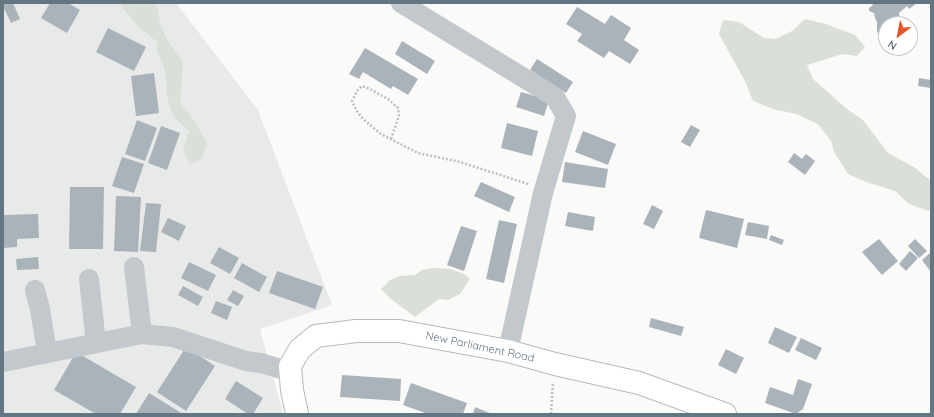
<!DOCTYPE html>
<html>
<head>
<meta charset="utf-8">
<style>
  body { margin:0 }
  #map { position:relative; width:934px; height:417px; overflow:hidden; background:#fafaf8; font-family:Quicksand,sans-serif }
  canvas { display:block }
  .frame { position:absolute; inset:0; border:4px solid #657683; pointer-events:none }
  .north { position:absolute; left:878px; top:16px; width:40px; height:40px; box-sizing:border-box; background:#fff; border:1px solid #c1c8cd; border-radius:50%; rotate:212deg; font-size:11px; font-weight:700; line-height:16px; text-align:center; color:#657683 }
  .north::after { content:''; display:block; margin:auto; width:14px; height:18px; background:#e4572e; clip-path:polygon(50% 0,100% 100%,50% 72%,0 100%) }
</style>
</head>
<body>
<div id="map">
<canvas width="934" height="417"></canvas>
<div class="frame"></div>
<div class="north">N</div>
</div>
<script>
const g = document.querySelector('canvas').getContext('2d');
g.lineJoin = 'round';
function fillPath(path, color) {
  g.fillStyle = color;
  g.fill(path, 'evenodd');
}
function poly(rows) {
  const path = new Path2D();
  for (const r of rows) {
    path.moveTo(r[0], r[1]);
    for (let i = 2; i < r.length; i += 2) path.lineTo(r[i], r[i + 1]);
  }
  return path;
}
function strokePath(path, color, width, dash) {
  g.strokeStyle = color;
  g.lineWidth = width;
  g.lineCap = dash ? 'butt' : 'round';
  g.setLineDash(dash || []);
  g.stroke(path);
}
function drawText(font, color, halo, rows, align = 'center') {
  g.font = font + ' Quicksand,sans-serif';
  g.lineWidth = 4;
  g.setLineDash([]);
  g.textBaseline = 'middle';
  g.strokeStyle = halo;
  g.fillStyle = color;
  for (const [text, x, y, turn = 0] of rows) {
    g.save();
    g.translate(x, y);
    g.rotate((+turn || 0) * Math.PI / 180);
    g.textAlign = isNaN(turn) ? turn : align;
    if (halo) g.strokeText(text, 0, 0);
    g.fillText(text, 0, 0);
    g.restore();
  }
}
fillPath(poly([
  [3,3,176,3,258,110,332,305,260,329,283,414,3,414]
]), '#e8e9e9');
fillPath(poly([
  [119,3,154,3,158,10,160,23,167,40,183,62,180,102,196,123,207,144,201,160,190,164,183,150,189,131,173,116,167,97,166,76,163,64,157,51,157,42,136,24],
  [805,19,826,24,855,35,865,47,857,56,842,54,807,65,813,79,847,109,863,120,888,153,914,167,931,181,931,209,929,211,909,204,895,191,866,182,848,174,834,152,831,141,818,124,796,114,773,109,753,101,745,81,719,34,723,20,739,22,764,38,776,39,792,31],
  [433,268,451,269,464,274,470,279,460,294,448,300,439,299,415,317,391,299,381,289,390,280,400,276,415,275,422,270]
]), '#dadfd7');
fillPath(poly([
  [3,3,13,3,20,19,11,23,3,6],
  [50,3,68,3,80,10,67,33,41,18],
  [871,3,917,3,909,9,907,6,899,13,900,19,898,22,893,23,893,24,886,24,886,37,880,35,877,32,877,22,875,18,874,13,869,11,869,8,873,5],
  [577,7,605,24,611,15,631,28,624,40,639,50,630,64,609,51,604,58,577,41,582,34,566,24],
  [108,28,146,47,134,71,96,52],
  [402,41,435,61,427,74,395,54],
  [365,48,418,79,408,95,393,86,391,89,363,72,359,79,349,74],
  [537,59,573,82,566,93,530,70],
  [154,73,159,113,136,116,131,76],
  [919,78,931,80,931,88,918,86],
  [521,92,549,100,544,116,516,107],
  [137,120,157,128,145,161,125,154],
  [507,123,538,131,532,156,501,148],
  [691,125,700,130,690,147,681,142],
  [161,126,180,133,167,170,148,163],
  [583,131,616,144,608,165,575,152],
  [794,153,802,159,806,154,815,161,805,175,788,162],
  [122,157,144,164,134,193,112,186],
  [565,162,608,169,605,188,562,182],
  [481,182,515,197,509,212,474,196],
  [70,187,104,187,103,249,69,249],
  [116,196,141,197,138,252,114,251],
  [146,203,161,204,156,252,140,251],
  [652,205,663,211,654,229,643,224],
  [706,210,744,219,737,248,699,238],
  [568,212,595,217,593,231,565,226],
  [38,214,39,238,17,239,17,247,3,248,3,215],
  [168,218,186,226,179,241,161,232],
  [499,220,517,224,504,283,486,279],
  [748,222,769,226,767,239,745,235],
  [461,226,477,231,464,271,447,265],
  [771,235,784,240,782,245,769,240],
  [879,239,898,261,882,275,862,252],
  [915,239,927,251,919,258,908,246],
  [219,247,239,258,230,274,210,263],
  [910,251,918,258,906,271,899,264],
  [930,253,931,255,931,272,922,260],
  [38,257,39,269,17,270,16,259],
  [189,262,216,275,208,291,181,278],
  [242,263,267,277,259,292,234,278],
  [277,271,323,287,315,309,269,293],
  [183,286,203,297,198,306,178,295],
  [233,290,244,296,238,306,227,300],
  [216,301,232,307,227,320,211,313],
  [651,318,684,327,681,336,649,327],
  [775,327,797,337,789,353,768,343],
  [801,338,822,348,816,360,795,350],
  [186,347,215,366,186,411,157,392],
  [726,349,744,358,736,374,718,365],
  [76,352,136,387,120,414,96,414,54,390],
  [342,375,401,379,400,401,340,397],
  [798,379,812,384,803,409,796,414,765,403,770,387,793,395],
  [236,381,263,398,253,414,248,414,225,399],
  [411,383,467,403,463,414,428,414,403,405],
  [149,393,183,414,136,414],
  [475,407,492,414,473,414]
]), '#aab3b9');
const major = poly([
  [297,414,292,390,290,366,300,349,316,336,356,331,399,331,508,351,555,364,639,383,725,414]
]);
strokePath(major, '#b5babe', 24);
strokePath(poly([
  [391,139,399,116,398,108,388,99,370,89,362,86,357,91,352,101,356,110,363,119,381,134,418,153,460,162,528,184],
  [551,414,553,383]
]), '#bbbfc2', 2.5, [2, 2]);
strokePath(poly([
  [401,3,555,97,566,116,543,193,508,351],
  [134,267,142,334],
  [89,279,96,343],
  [35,290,40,309,47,352],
  [3,362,142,334,173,337,246,361,261,363,291,372]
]), '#c3c8cc', 20);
strokePath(major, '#fff', 22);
drawText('11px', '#657683', '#fff', [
  ["New Parliament Road",480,347,12]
]);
</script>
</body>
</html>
